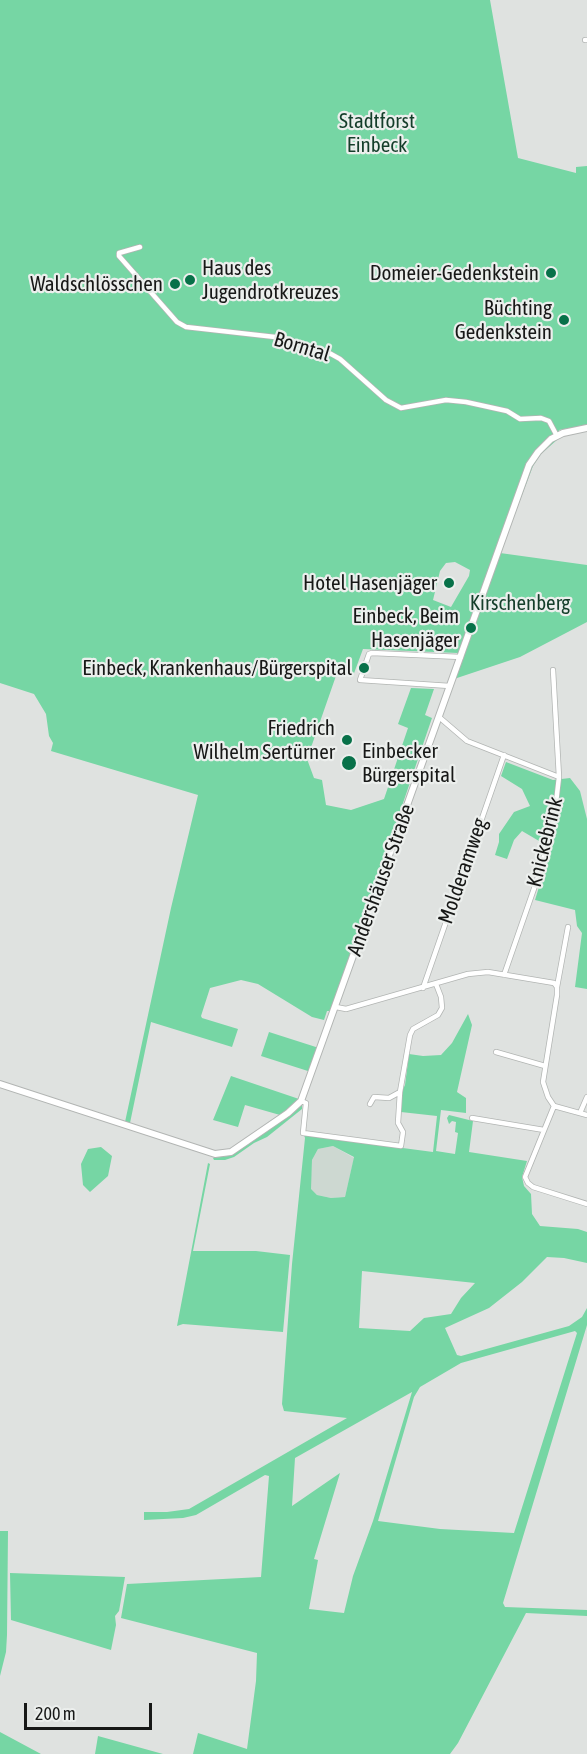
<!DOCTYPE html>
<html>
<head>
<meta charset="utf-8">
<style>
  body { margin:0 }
  #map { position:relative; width:587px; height:1754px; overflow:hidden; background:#dfe2e0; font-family:"Asap Condensed",sans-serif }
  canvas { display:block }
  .scale { position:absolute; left:24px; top:1703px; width:128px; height:27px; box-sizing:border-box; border:3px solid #171817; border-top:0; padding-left:8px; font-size:18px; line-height:21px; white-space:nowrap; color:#171817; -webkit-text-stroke:4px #ecefed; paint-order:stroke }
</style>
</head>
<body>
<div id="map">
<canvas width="587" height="1754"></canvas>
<div class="scale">200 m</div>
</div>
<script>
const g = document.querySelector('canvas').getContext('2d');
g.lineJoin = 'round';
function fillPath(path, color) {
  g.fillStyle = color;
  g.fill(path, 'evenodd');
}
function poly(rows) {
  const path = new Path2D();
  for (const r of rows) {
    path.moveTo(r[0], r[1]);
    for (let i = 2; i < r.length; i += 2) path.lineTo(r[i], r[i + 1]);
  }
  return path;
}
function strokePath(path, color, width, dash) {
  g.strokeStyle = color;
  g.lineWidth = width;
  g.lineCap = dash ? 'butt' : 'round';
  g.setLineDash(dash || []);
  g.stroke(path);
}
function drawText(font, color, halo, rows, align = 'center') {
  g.font = font + ' "Asap Condensed",sans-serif';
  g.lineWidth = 4.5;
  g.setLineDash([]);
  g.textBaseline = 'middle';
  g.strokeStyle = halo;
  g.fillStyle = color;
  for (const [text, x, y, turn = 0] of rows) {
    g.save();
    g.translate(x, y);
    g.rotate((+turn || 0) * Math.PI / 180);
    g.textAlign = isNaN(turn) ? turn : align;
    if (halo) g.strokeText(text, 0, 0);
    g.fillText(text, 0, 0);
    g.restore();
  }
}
fillPath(poly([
  [333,1146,354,1158,345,1197,331,1198,317,1195,310,1189,312,1160,318,1149]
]), '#cdd8d1');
fillPath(poly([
  [0,0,490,0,518,158,576,173,576,167,587,166,587,425,559,430,558,439,541,454,533,466,500,553,587,565,587,622,520,657,454,679,463,655,458,653,363,649,353,676,337,673,307,759,314,778,322,780,326,805,351,810,384,799,408,728,398,724,411,688,434,689,425,715,432,718,332,1011,327,1011,324,1020,312,1017,258,984,241,980,210,988,201,1016,202,1018,238,1029,232,1047,151,1022,130,1123,125,1122,171,908,198,795,51,751,53,743,49,736,46,714,34,694,0,683],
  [455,562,470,570,469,576,451,607,433,600,440,571,446,563],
  [506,762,553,780,570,778,580,791,587,819,587,989,575,987,582,933,577,926,575,910,535,900,551,848,522,831,514,840,507,859,495,855,499,842,499,834,514,812,530,806,522,789,501,776],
  [468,1014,472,1025,457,1092,466,1098,466,1113,441,1110,436,1151,455,1154,458,1133,455,1132,456,1122,452,1121,449,1124,447,1118,449,1115,473,1121,469,1152,527,1161,522,1177,524,1186,531,1194,532,1214,540,1226,578,1229,587,1232,587,1263,564,1258,547,1257,522,1282,489,1308,445,1328,457,1355,461,1356,569,1326,582,1317,587,1308,587,1325,503,1603,505,1607,587,1610,587,1616,526,1613,458,1743,450,1754,193,1754,198,1733,247,1749,256,1681,257,1653,121,1618,127,1584,261,1577,269,1476,265,1475,196,1515,183,1518,144,1520,144,1512,167,1512,189,1509,347,1418,284,1411,282,1404,292,1264,305,1138,304,1135,433,1152,437,1116,401,1112,401,1093,405,1085,409,1054,423,1056,441,1055,452,1043],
  [333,1146,354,1157,345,1197,331,1198,317,1195,311,1189,312,1160,318,1149],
  [362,1271,475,1283,461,1298,451,1314,424,1318,410,1331,359,1328],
  [575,1331,577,1333,514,1533,440,1529,378,1521,414,1397,420,1387,461,1363],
  [412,1392,373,1521,353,1576,344,1613,309,1609,318,1560,314,1559,340,1473,292,1506,295,1458],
  [269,1032,319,1048,311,1072,261,1056],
  [231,1076,299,1099,280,1115,245,1105,238,1127,213,1120],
  [302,1104,302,1109,267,1137,254,1143,234,1157,225,1160,214,1160,213,1158,228,1156,246,1146,288,1116],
  [101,1147,112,1156,108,1176,90,1192,83,1185,81,1164,88,1149],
  [208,1163,210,1164,193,1251,256,1251,290,1255,283,1332,183,1324,177,1326],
  [0,1531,8,1531,7,1635,6,1652,0,1676],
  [10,1573,125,1577,119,1611,115,1616,116,1625,111,1650,11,1620],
  [0,1732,41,1754,0,1754],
  [98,1736,163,1754,95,1754]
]), '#76d6a4');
const street = poly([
  [585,40,587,40],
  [140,247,119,253,119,256,177,322,186,327,284,338,331,354,340,359,386,400,401,408,446,400,466,402,507,411,520,419,541,418,549,421,557,436],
  [450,686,360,680,369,654,372,653,461,657],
  [439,717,467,741,559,777],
  [504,975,537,880,554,820,559,777,553,670],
  [557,987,568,927],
  [423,988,504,755],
  [336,1007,346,1009,468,974,488,972,554,983,557,987,557,995,543,1082,548,1097,554,1106],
  [496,1052,545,1066],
  [301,1101,306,1103,303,1133,401,1146,403,1132,398,1123,400,1092],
  [370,1104,374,1097,389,1098,400,1092,410,1035,413,1029,438,1015,442,1008,441,997,436,984],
  [554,1106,525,1177,528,1183,533,1187,587,1204],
  [554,1106,587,1115],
  [580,1113,587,1097],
  [472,1118,544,1130]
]);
const secondary = poly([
  [0,1084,215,1154,231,1152,288,1113,301,1101,529,465,538,452,551,439,563,433,587,428]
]);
strokePath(street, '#b2b5b3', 6);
strokePath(secondary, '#b2b5b3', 8);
strokePath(street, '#fff', 4.5);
strokePath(secondary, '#fff', 6);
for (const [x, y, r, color] of [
  [551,273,6,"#087149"],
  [190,280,6,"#087149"],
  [175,284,6,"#087149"],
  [564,320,6,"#087149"],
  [449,583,6,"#087149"],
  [471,628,6,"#087149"],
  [364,668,6,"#087149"],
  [347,740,6,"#087149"],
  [349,763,8,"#087149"]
]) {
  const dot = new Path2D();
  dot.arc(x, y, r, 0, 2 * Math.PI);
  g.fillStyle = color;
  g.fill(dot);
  strokePath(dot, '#ecefed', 2);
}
drawText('21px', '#143e2a', '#ecefed', [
  ["Stadtforst",377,121],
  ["Einbeck",377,145],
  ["Kirschenberg",520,603]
]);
drawText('21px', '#171817', '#ecefed', [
  ["Haus des",202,268,"left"],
  ["Jugendrotkreuzes",202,292,"left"],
  ["Domeier-Gedenkstein",539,273],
  ["Waldschlösschen",163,284],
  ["Büchting",552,308],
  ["Gedenkstein",552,332],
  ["Hotel Hasenjäger",437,583],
  ["Einbeck, Beim",459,616],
  ["Hasenjäger",459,640],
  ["Einbeck, Krankenhaus/Bürgerspital",352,668],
  ["Friedrich",335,728],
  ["Wilhelm Sertürner",335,752],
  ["Einbecker",362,751,"left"],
  ["Bürgerspital",362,775,"left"]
], 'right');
drawText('21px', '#171817', '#ecefed', [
  ["Borntal",302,347,17],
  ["Knickebrink",545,842,-76],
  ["Molderamweg",463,871,-71],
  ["Andershäuser Straße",381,880,-70]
]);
</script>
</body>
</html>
